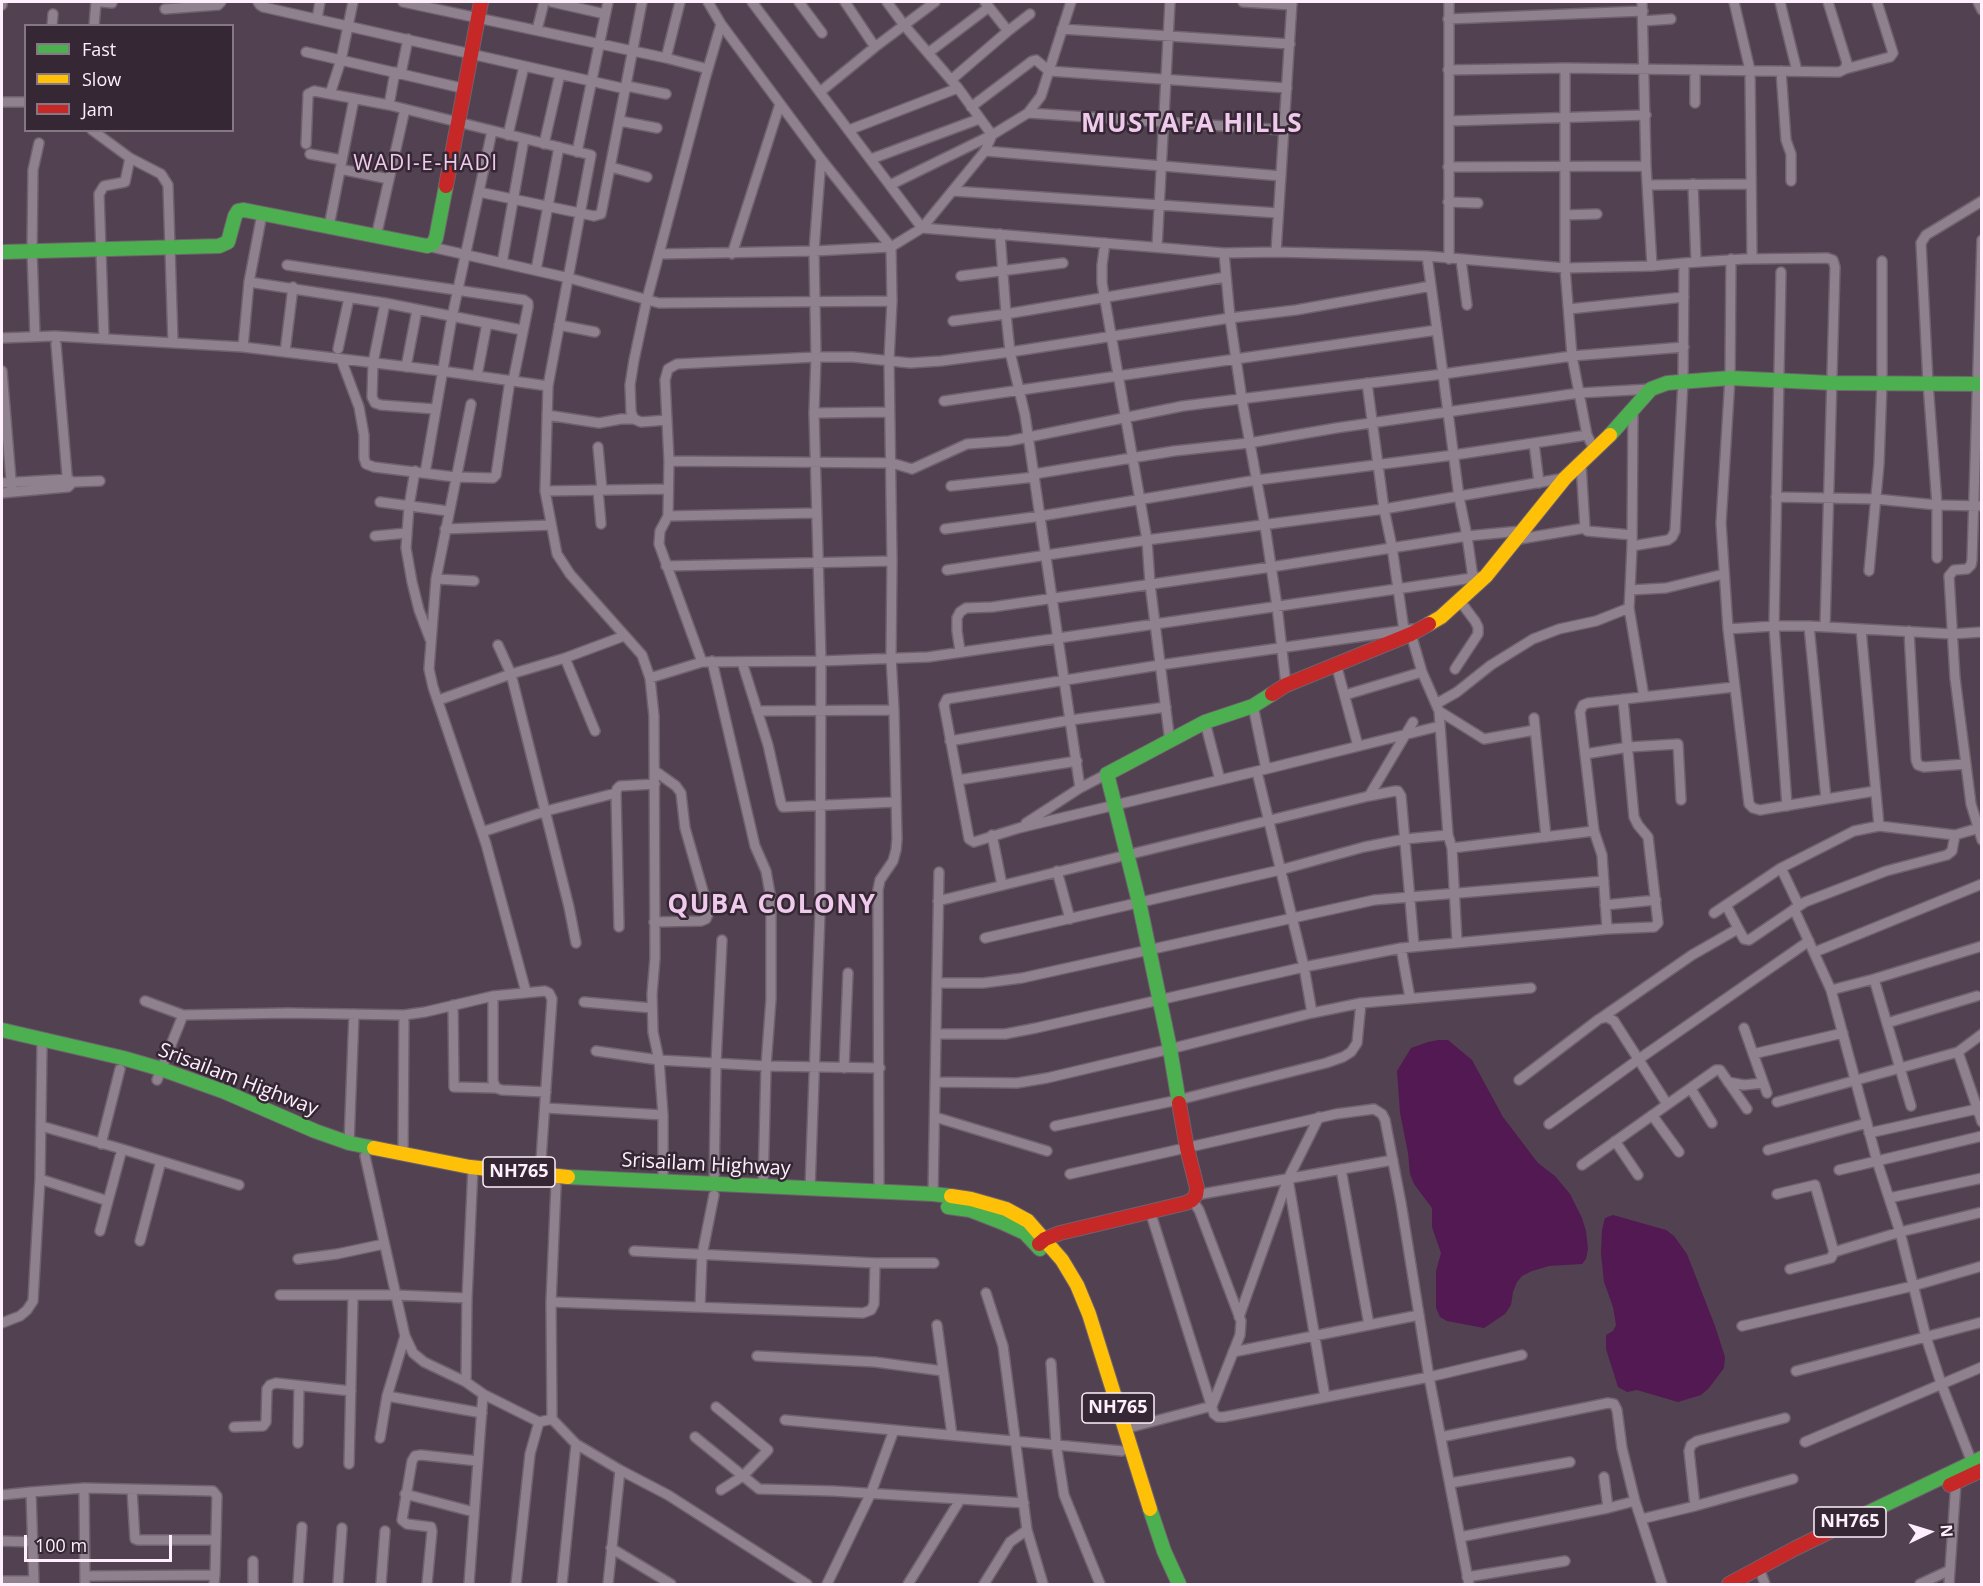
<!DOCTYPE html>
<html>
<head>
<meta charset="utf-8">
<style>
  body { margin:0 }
  #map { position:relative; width:1983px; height:1586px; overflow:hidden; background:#524151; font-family:"Open Sans",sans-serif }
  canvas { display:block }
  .frame { position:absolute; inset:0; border:3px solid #ffeffd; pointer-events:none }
  .legend { position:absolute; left:24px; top:24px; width:210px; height:108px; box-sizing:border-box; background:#352734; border:2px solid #867784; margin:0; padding:8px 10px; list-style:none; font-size:18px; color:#ffeffd }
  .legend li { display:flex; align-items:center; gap:12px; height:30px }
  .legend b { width:30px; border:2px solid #867784 }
  .north { position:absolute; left:1899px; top:1502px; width:60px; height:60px; -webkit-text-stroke:4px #352734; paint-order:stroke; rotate:86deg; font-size:16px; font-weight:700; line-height:24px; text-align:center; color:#ffeffd }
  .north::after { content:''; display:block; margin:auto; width:21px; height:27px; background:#ffeffd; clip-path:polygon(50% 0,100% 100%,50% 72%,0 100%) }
  .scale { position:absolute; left:24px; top:1535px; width:148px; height:27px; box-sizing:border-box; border:3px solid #ffeffd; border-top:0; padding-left:8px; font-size:18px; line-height:21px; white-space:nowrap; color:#ffeffd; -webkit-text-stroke:4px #352734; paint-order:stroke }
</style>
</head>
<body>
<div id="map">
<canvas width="1983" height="1586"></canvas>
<div class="frame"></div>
<ul class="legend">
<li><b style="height:8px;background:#4caf50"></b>Fast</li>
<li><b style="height:8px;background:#ffc107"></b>Slow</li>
<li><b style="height:8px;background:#c62828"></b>Jam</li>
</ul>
<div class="north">N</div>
<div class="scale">100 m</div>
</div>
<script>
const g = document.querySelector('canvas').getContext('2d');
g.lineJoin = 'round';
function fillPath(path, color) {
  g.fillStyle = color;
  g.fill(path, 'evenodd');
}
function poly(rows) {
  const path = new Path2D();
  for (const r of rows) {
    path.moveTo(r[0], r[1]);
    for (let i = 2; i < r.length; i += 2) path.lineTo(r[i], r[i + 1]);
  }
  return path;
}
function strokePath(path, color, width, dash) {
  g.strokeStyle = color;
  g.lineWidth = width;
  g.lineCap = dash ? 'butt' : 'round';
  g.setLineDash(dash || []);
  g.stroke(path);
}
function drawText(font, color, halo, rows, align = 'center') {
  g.font = font + ' "Open Sans",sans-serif';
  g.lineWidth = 5;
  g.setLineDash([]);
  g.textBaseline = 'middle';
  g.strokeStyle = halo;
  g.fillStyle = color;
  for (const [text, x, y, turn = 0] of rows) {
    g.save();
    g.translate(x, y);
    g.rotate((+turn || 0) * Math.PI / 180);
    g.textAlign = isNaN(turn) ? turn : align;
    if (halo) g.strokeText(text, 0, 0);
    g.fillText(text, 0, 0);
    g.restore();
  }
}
fillPath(poly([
  [1438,1040,1448,1040,1472,1060,1503,1117,1538,1163,1555,1176,1570,1194,1582,1218,1586,1231,1588,1249,1586,1259,1582,1264,1549,1266,1532,1271,1522,1276,1517,1282,1513,1292,1511,1305,1505,1314,1484,1328,1447,1321,1440,1317,1436,1308,1436,1271,1441,1253,1432,1227,1432,1208,1414,1184,1410,1174,1408,1153,1400,1113,1397,1071,1411,1048,1428,1042],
  [1613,1215,1666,1230,1674,1236,1687,1254,1715,1326,1725,1357,1724,1368,1709,1388,1701,1395,1678,1402,1637,1390,1627,1392,1618,1387,1606,1349,1606,1335,1613,1331,1616,1325,1613,1307,1604,1282,1601,1254,1602,1230,1605,1218]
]), '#531952');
const street = poly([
  [102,2,112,3,112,2],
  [258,2,260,5,263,7,626,89],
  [403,2,666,58,708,69],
  [552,2,605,14],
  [708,2,721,24,821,159,891,247,892,301,889,360,892,561,891,657,894,710,897,839,896,850,893,861,880,880,878,890,879,1192],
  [752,2,922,228,1224,253,1276,252,1427,256,1565,268,1652,266,1684,263],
  [799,2,822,33],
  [845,2,875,47],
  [1243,2,1292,5],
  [1449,2,1449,259],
  [1642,2,1646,166,1652,266],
  [1734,2,1750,70,1752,258],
  [1780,2,1797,71],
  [1978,2,1982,10],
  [2,5,2,2],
  [165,9,218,5,221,2],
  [317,19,320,2],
  [1448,19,1643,11],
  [1643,21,1671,19],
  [52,26,53,14],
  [94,26,96,2],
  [1062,29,1290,44],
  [537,30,544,2],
  [1008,31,1030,14],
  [306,52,466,89],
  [928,53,989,7],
  [666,58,680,2],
  [1845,69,1890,57,1893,53,1877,2],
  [1448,70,1565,68],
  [1781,71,1786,140,1791,154,1791,181],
  [401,73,408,39],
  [951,80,1008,31,985,2],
  [627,86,666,94],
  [820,92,875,47,935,2],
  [330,94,341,60,353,2],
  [2,102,26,102],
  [1695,103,1695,70],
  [389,105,395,72],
  [971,107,1032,61,1036,60,1049,71,1287,88],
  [1028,113,1284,130],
  [620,121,657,128],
  [1449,121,1646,115],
  [92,130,130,158,161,174,168,185,173,343],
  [849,130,958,88],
  [508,135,524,66],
  [306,144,308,97,308,94,314,91,389,105,591,155,548,386,545,491,557,554,570,574,642,655,650,678,654,716,655,958,652,994,653,1032,659,1060,663,1115,663,1182],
  [544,144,560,74],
  [985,151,1281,176],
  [577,152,608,2],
  [310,154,342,160],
  [871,159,979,119],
  [611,167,647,177],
  [1448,167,1646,166],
  [340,169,389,179],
  [1693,184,1696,262],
  [890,185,992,135,1028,113,1041,96,1071,2],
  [1647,185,1751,184],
  [953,191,1278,213],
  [479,192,594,216,601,214,642,2],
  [1448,202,1478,203],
  [1565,215,1597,214],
  [329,226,354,99],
  [376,237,405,109],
  [1982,240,1972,560,1971,565,1967,569,1954,570,1949,576,1955,678,1971,804,1982,840],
  [1105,243,1102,265,1102,283,1147,540,1150,584,1170,742],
  [427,246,569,278,659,303,892,301],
  [1157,247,1170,2],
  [1276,252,1292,2],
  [1224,253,1230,318,1242,400,1265,526,1277,606,1286,685],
  [659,254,814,251,891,247,922,228,985,151,992,135,958,88,904,25,887,2],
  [732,254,780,104],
  [1731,259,1730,378,1721,523,1728,629,1774,626,1809,626,1952,634,1982,632],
  [1461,260,1467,305],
  [502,263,524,139],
  [287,265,524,300,528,303,528,307,513,381],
  [536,270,559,147],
  [1781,272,1774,626,1787,806],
  [961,276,1063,263],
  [1226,277,1006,314,1010,352,1230,318,1296,310,1431,286],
  [249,282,385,303,522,330],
  [385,303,373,363,372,397,375,403,381,405,435,409],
  [1569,309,1684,297],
  [953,321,1006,314,1000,234],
  [559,325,595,332],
  [35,336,32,251,33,170,39,143],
  [2,338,55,336,243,347,442,371,548,386],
  [104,339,99,194,104,186,125,182,130,158],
  [56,344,68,487],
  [243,347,249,282,262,214],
  [338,349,349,298],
  [285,352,293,287],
  [341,359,359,407,364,435,364,458,366,464,374,467,455,477,493,478,496,475,510,380],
  [406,367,417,310],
  [2,371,12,492],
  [477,376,487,323],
  [1367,383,1384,509,1392,547,1404,630],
  [944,401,1437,330],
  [471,404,436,579,429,669,433,687,486,844,526,992],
  [1633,411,1632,546,1630,590,1666,588,1724,574],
  [814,413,816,357,814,251,821,159],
  [547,415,599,423,621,419,634,419],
  [667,420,641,422,634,419,631,412,630,385,634,360,647,299,705,79,721,24],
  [1534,443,1539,483],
  [598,447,602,490],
  [1595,451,1587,435,1572,356,1565,268,1565,68,1839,72,1845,69,1847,63,1828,2],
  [669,461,892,463,912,469,967,444,1009,441,1183,406,1443,374,1427,256],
  [1581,464,1585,528,1587,531,1632,535],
  [415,471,409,506,406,548,412,582,419,610,430,639],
  [425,473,452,317,492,131],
  [1034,474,1174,451,1249,443,1336,428,1579,393,1651,389],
  [2,483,68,479,73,482,100,481],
  [951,486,1035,477],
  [598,490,601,524],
  [545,491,668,489],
  [2,493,68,487,71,484],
  [1776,497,1876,499,1937,505,1982,506],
  [380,502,448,511],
  [668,516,816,513],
  [445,529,551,525],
  [945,529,1041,516,1257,480,1454,455,1587,435],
  [375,536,407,533],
  [1514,540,1585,528],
  [1632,546,1668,540,1672,537,1675,531,1683,381,1684,263,1744,259,1827,258,1833,260,1835,267,1825,627],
  [1937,558,1937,505,1928,383,1921,243,1926,235,1982,201],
  [666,566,892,561],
  [947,570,1147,540,1384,509,1565,478],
  [1869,571,1879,464,1882,382,1882,261],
  [1473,578,1467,536,1459,497,1443,374,1572,356,1684,347],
  [436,579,474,581],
  [1630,590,1629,608,1644,697],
  [1809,626,1826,799],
  [1413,629,1160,665,947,699,944,705,969,839,974,842,1019,828,1266,769,1440,726],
  [1728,629,1749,804,1753,808,1760,810,1875,791],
  [1861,629,1879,826],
  [1909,631,1916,760,1918,765,1924,767,1966,764],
  [1411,634,1422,672,1439,711,1448,835,1452,848,1457,942],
  [498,645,511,674,569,907,576,943],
  [960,651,957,631,957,618,960,612,966,608,992,607,1271,567,1467,536,1520,531],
  [565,658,595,731],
  [712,661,755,846,766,871,771,899,771,999,766,1066,763,1187],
  [702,662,659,544,660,531,668,516,669,461,665,380,668,369,677,364,816,357,853,357,910,363,941,361,1010,352,1025,415,1080,788],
  [742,662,768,745,781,803,783,807,896,802],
  [1336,664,1358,746],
  [1455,669,1478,634,1478,627,1475,621,1460,601],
  [650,678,702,662,821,661,928,657,1486,576],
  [1345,695,1422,672],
  [439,700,511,674,565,658,624,636],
  [1436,704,1457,692,1491,665,1533,639,1559,629,1596,621,1629,608],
  [1253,706,1266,769],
  [757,711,894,710],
  [1439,711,1484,739,1535,730],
  [1534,718,1546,837],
  [1205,722,1220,780],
  [950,741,1071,720,1166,707],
  [1585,754,1629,747,1678,744,1681,800],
  [1257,772,1304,967,1312,1013],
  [958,780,1077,761],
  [1369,796,1395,791,1398,791,1401,796,1414,946],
  [1026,823,1080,788,1107,774],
  [482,832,546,811,616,793],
  [992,835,1002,885],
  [1452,848,1594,831],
  [1781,868,1799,906],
  [1057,871,1070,919],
  [938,901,1369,796,1413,722],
  [1605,905,1656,900],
  [1726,905,1739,930],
  [1794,909,1831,990,1877,1161,1900,1232,1926,1337,1941,1383,1973,1465],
  [1714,913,1781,868,1854,831,1879,826,1955,835,1982,827],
  [654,922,701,921,706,919,709,912,685,828,681,793,676,786,655,771],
  [619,927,616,793,617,789,620,786,655,784],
  [1607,929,1602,855,1594,831,1580,712,1583,705,1588,703,1734,687],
  [985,938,1280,870,1364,847,1405,839,1448,835],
  [1401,948,1410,998],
  [1815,952,1982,884],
  [937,983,983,983,1022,978,1374,900,1604,881],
  [1831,990,1874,979],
  [493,996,493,1081,496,1088,502,1090,546,1092],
  [145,1001,183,1015,288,1013,404,1015,425,1012,493,996,545,991,549,993,552,999,540,1175],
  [584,1002,652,1008],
  [453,1005,454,1087,496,1088],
  [1601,1018,1692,955,1734,931,1739,930,1744,939,1749,940,1805,902,1886,871,1947,855,1952,851,1955,835],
  [1887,1023,1977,996],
  [1744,1028,1767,1093],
  [937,1034,1005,1034,1036,1028,1304,967,1401,948,1607,929,1654,927,1658,923,1648,837,1638,825,1634,817,1623,699],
  [596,1051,659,1060,766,1066,880,1068],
  [1958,1052,1982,1122],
  [1753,1054,1843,1033],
  [844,1068,848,973],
  [157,1080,183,1015],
  [1519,1080,1599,1019,1607,1017,1614,1021,1667,1104],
  [936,1082,1017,1083,1047,1078,1170,1049,1312,1013,1361,1003,1531,988],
  [1728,1082,1744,1085,1763,1083],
  [1691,1089,1712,1123],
  [1777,1102,1958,1052,1982,1034],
  [1911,1106,1874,979,1982,946],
  [546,1108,663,1115],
  [1652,1115,1679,1152],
  [935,1117,1047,1151],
  [1549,1124,1639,1059,1809,941],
  [41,1126,122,1149,239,1185],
  [1055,1126,1178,1100,1326,1063,1343,1057,1351,1052,1357,1043,1361,1003],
  [1869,1133,1977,1109],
  [1615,1141,1638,1175],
  [349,1143,354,1014],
  [101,1144,120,1069],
  [1768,1150,1867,1123],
  [403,1154,404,1015],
  [365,1156,405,1336,413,1353,424,1362,466,1382,483,1394,539,1422,552,1419,576,1444,620,1470,668,1495,807,1584],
  [1582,1165,1716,1070,1720,1070,1747,1109],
  [1341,1169,1369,1325],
  [1839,1170,1982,1136],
  [1070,1174,1336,1114,1374,1109,1382,1114,1385,1120,1401,1203,1429,1377,1469,1584],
  [40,1179,108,1201],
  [1288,1179,1325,1397],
  [714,1185,716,1063,722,940],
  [810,1189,820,912,821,661,814,413,889,412],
  [933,1194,939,872],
  [1777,1194,1815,1185,1834,1252],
  [1196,1195,1393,1160],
  [1889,1198,1982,1178],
  [1150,1211,1214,1414,1218,1417,1224,1417,1429,1377,1522,1355],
  [100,1231,122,1149],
  [140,1241,161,1161],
  [634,1251,875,1263,934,1263],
  [298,1259,337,1254,384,1244],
  [1790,1269,1831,1258,1834,1252,1900,1232,1982,1212],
  [986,1293,1003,1346,1027,1530,1043,1584],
  [280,1295,396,1295,467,1298],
  [551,1302,863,1313,871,1310,874,1304,875,1263],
  [700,1307,702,1255,714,1195],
  [1239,1317,1288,1179,1319,1117],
  [2,1323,20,1316,27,1310,33,1301,40,1179,42,1046],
  [937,1325,952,1435],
  [1742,1326,1913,1286,1982,1266],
  [1233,1352,1419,1315],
  [757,1356,875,1362,943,1371],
  [1051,1363,1056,1444,1064,1495,1100,1584],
  [1796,1371,1982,1322],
  [466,1382,467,1298,473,1167],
  [387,1396,482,1413],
  [716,1407,768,1450,743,1476,721,1490],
  [552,1419,551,1302,556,1186],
  [785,1420,1122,1451],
  [234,1427,263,1426,266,1422,267,1389,270,1385,276,1383,351,1391],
  [1124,1429,1212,1406,1240,1335,1241,1321,1199,1210,1192,1200],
  [695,1437,759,1489,833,1491,1024,1503],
  [1441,1437,1608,1403,1614,1404,1617,1410,1622,1448,1635,1501],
  [380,1438,387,1396,405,1336],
  [1805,1442,1982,1367],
  [298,1443,299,1386],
  [349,1464,353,1296],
  [1604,1477,1608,1508],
  [1450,1483,1570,1462],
  [84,1488,85,1584],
  [132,1490,135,1539,138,1540,216,1540],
  [31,1492,84,1488,213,1491,217,1496,215,1575],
  [405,1494,474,1512],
  [2,1495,31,1492,34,1584],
  [1695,1506,1689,1451,1691,1445,1697,1441,1785,1418],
  [1641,1519,1695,1506,1793,1479],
  [1460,1537,1608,1508,1635,1501,1662,1584],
  [2,1541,31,1542],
  [611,1548,671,1584],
  [1759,1568,1765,1584],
  [85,1576,215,1575,214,1584],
  [1467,1577,1565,1561],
  [2,1581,34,1581],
  [253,1584,253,1561],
  [298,1584,302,1527],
  [338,1584,342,1528],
  [381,1584,385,1531],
  [427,1584,432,1531,431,1527,407,1524,402,1520,412,1461,415,1456,421,1455,478,1461],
  [469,1584,483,1394],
  [516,1584,530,1454,539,1422],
  [562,1584,576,1444],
  [608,1584,620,1470],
  [827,1584,871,1493,894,1430],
  [908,1584,960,1500],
  [984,1584,1010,1542,1027,1530],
  [1920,1584,1950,1570],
  [1949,1584,1956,1482]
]);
const fast = poly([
  [2,252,219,246,228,242,235,216,238,211,244,210,427,246,433,244,436,238,446,186],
  [1610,435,1651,389,1667,383,1730,378,1832,383,1982,384],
  [2,1030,123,1058,161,1069,225,1092,315,1131,349,1143,374,1148],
  [1179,1103,1170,1049,1139,902,1107,774,1205,722,1253,706,1272,694],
  [568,1177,933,1194,951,1196],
  [948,1207,970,1210,1001,1222,1025,1233,1040,1249],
  [1150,1509,1164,1551,1179,1584],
  [1857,1518,1982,1458]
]);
const slow = poly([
  [1429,624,1441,617,1486,576,1565,478,1610,435],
  [374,1148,470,1167,568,1177],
  [951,1196,971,1199,1006,1209,1028,1221,1062,1260,1077,1285,1089,1314,1150,1509]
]);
const jam = poly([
  [446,186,481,2],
  [1272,694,1286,685,1411,634,1429,624],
  [1039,1244,1045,1239,1060,1233,1186,1203,1192,1200,1196,1195,1197,1188,1187,1148,1179,1103],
  [1950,1485,1982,1470],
  [1729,1584,1794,1549,1857,1518]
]);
strokePath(street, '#6f616d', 12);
strokePath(fast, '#6f616d', 16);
strokePath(slow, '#6f616d', 16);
strokePath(jam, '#6f616d', 16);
strokePath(street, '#8f828e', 9);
strokePath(fast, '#4caf50', 14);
strokePath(slow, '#ffc107', 14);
strokePath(jam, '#c62828', 14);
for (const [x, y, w] of [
  [519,1172,72],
  [1118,1408,72],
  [1850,1522,72]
]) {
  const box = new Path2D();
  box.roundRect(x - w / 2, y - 15, w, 30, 4.5);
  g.fillStyle = '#352734';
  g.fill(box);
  strokePath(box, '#ffeffd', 1.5);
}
drawText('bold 18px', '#ffeffd', null, [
  ["NH765",519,1172],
  ["NH765",1118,1408],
  ["NH765",1850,1522]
]);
drawText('20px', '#ffeffd', '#352734', [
  ["Srisailam Highway",238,1080,21],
  ["Srisailam Highway",706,1165,3]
]);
g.letterSpacing = '1.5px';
drawText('21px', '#f0caec', '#352734', [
  ["WADI-E-HADI",426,164]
]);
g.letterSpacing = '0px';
g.letterSpacing = '1.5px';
drawText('bold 26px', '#f0caec', '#352734', [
  ["MUSTAFA HILLS",1192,125],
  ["QUBA COLONY",772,906]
]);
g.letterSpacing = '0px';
</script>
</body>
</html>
